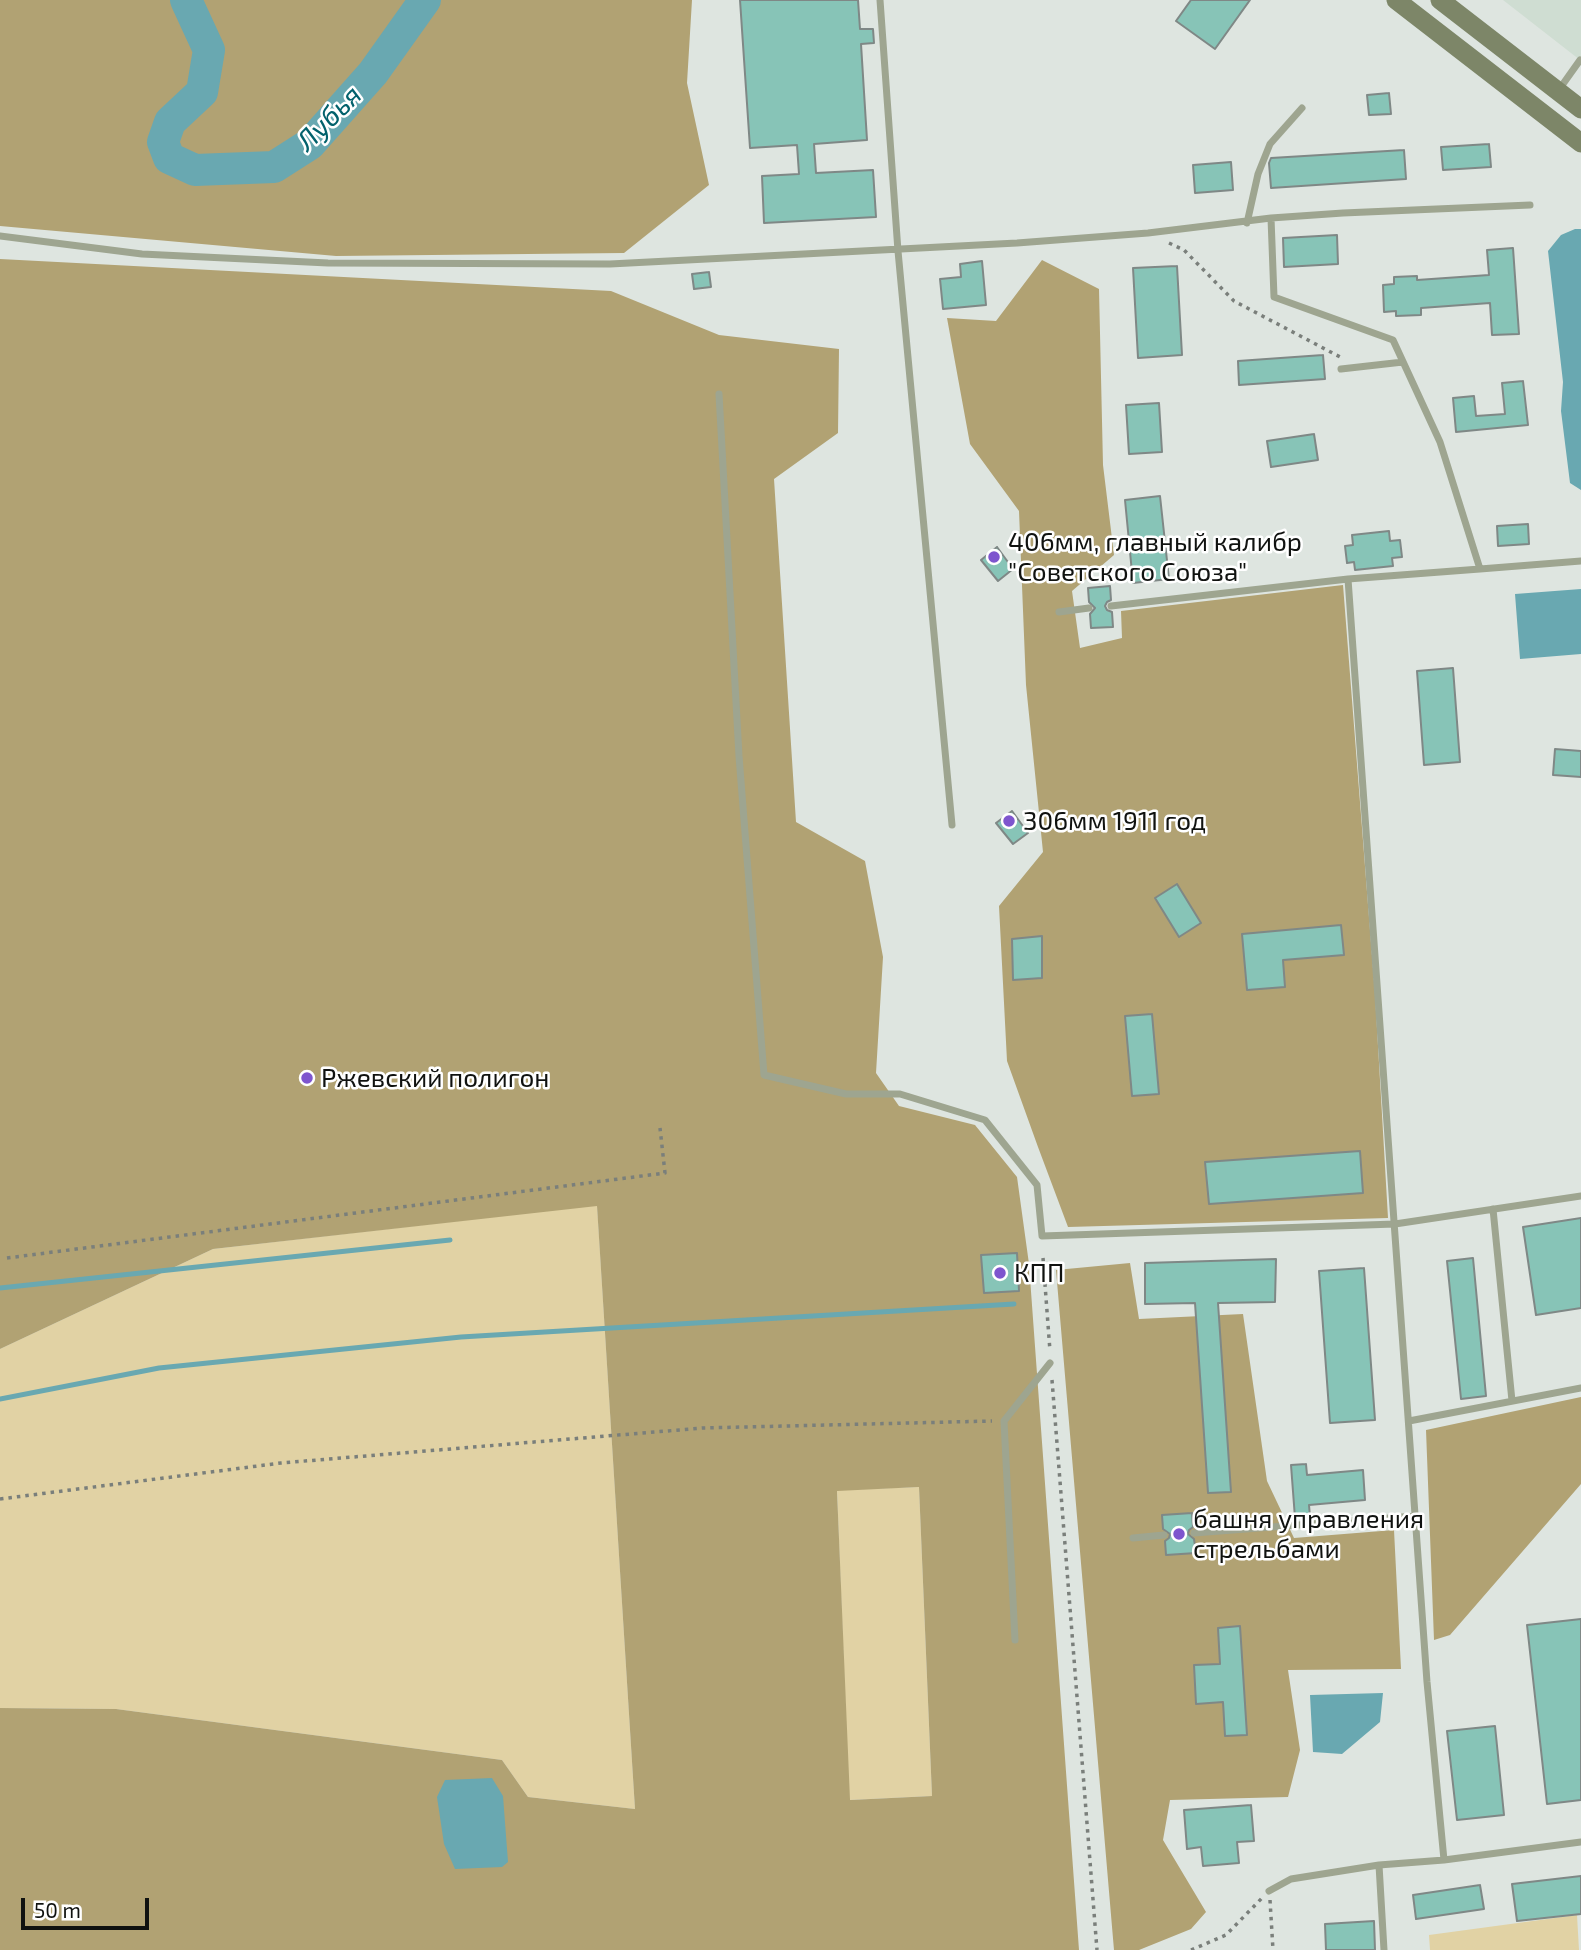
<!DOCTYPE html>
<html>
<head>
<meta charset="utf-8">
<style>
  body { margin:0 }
  #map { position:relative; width:1581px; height:1950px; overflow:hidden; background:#dee5e0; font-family:"Exo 2",sans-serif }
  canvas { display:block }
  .scale { position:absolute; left:21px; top:1898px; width:128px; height:32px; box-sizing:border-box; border:4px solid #101210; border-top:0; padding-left:9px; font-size:21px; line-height:24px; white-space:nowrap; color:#101210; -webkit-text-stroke:5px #fff; paint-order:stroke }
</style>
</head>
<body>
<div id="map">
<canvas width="1581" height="1950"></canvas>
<div class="scale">50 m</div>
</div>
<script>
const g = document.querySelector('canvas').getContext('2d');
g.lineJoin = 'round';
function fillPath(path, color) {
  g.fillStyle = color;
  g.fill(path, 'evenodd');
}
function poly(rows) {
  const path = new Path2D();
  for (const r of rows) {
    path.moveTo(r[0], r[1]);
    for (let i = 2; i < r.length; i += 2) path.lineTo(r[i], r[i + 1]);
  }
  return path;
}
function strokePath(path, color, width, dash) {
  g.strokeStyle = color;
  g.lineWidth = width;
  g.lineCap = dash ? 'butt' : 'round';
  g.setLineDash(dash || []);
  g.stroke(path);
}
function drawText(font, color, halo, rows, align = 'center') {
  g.font = font + ' "Exo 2",sans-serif';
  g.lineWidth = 5;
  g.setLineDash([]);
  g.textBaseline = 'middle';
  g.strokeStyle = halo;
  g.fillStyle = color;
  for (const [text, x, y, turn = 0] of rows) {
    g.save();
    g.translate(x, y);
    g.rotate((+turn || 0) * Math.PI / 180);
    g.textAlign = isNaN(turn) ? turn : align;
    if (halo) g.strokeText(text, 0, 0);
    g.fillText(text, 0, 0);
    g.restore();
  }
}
fillPath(poly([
  [1503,0,1581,0,1581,61,1580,60]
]), '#cfddd2');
fillPath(poly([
  [597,1205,635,1809,528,1797,502,1760,116,1709,0,1708,0,1349,213,1249],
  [919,1487,932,1796,849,1800,837,1490],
  [1577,1915,1579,1950,1430,1950,1429,1935]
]), '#e1d2a4');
fillPath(poly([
  [0,0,692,0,687,83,709,185,624,253,336,256,0,226],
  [0,259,611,291,719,335,839,349,838,433,774,479,796,822,865,861,883,957,876,1073,899,1106,975,1125,1017,1177,1029,1264,1079,1950,0,1950,0,1708,116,1709,502,1760,528,1797,635,1809,597,1206,213,1249,0,1349],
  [919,1487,932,1796,850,1800,837,1491],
  [1042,260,1099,289,1103,465,1114,555,1072,591,1080,648,1122,638,1121,611,1343,585,1375,994,1388,1218,1068,1227,1038,1147,1007,1061,999,906,1043,852,1026,685,1019,511,970,444,947,318,996,321],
  [1130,1263,1139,1319,1243,1314,1267,1481,1294,1538,1394,1530,1401,1669,1288,1670,1300,1750,1288,1797,1170,1800,1163,1840,1206,1912,1191,1929,1139,1950,1114,1950,1056,1270],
  [1581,1397,1581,1484,1450,1635,1434,1640,1426,1430]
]), '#b1a273');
fillPath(poly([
  [1575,229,1581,229,1581,490,1570,483,1561,411,1563,382,1548,251,1561,235],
  [1581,589,1581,654,1520,659,1515,594],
  [1383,1693,1380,1722,1342,1754,1313,1752,1310,1695],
  [492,1778,503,1796,508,1862,502,1867,455,1869,444,1844,437,1797,445,1780]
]), '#69a8b1');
strokePath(poly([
  [0,1288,450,1240],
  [0,1399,159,1368,461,1337,1014,1304]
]), '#69a8b1', 5);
strokePath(poly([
  [186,0,209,50,202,92,170,122,163,142,169,158,195,170,274,167,310,144,373,73,425,0]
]), '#69a8b1', 32);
const building = poly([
  [740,0,858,0,860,29,873,29,874,43,861,44,867,140,814,144,816,173,873,170,876,217,764,223,762,176,799,174,797,145,750,148,740,0],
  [1191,0,1250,0,1215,49,1176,21,1191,0],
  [1389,93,1391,114,1369,115,1367,95,1389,93],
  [1489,144,1491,167,1443,170,1441,147,1489,144],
  [1404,150,1406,179,1271,188,1269,163,1271,158,1404,150],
  [1231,162,1233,190,1195,193,1193,165,1231,162],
  [1337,235,1338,264,1284,267,1283,238,1337,235],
  [1513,248,1519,334,1492,335,1490,303,1421,308,1421,315,1396,316,1396,311,1384,312,1383,285,1394,284,1394,277,1417,276,1417,280,1489,275,1487,250,1513,248],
  [982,261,986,305,943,309,940,279,961,277,960,264,982,261],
  [1177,266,1182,355,1138,358,1133,268,1177,266],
  [709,272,711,287,694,289,692,274,709,272],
  [1323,355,1325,379,1239,385,1238,361,1323,355],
  [1523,381,1528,425,1456,432,1453,398,1474,396,1476,416,1505,414,1502,383,1523,381],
  [1159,403,1162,452,1129,454,1126,405,1159,403],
  [1314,434,1318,460,1271,467,1267,441,1314,434],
  [1160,496,1169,579,1133,583,1125,500,1160,496],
  [1528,524,1529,544,1498,546,1497,526,1528,524],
  [1389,531,1390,541,1400,540,1402,557,1392,558,1393,566,1355,570,1354,562,1347,563,1345,546,1353,545,1352,535,1389,531],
  [997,547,1013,569,998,581,981,560,997,547],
  [1110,586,1111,600,1107,602,1105,606,1107,610,1112,612,1113,627,1091,628,1090,614,1095,608,1089,602,1088,588,1110,586],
  [1453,668,1460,762,1424,765,1417,671,1453,668],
  [1555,749,1581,751,1581,777,1553,775,1555,749],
  [1012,811,1028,833,1013,844,996,823,1012,811],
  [1177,884,1201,923,1179,937,1155,898,1177,884],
  [1341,925,1344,955,1283,960,1285,987,1247,990,1242,934,1341,925],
  [1042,936,1042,978,1013,980,1012,939,1042,936],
  [1152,1014,1159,1094,1132,1096,1125,1016,1152,1014],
  [1360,1151,1363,1193,1209,1204,1205,1162,1360,1151],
  [1581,1218,1581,1308,1536,1315,1523,1227,1581,1218],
  [1017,1253,1019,1291,984,1293,981,1255,1017,1253],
  [1473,1258,1486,1396,1461,1399,1447,1261,1473,1258],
  [1276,1259,1275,1302,1218,1303,1231,1492,1208,1493,1195,1303,1145,1304,1145,1263,1276,1259],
  [1364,1268,1375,1420,1330,1423,1319,1271,1364,1268],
  [1306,1464,1307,1475,1363,1470,1365,1500,1309,1505,1310,1517,1295,1518,1291,1465,1306,1464],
  [1192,1513,1193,1527,1189,1530,1188,1534,1194,1539,1196,1553,1166,1555,1165,1541,1169,1538,1170,1534,1163,1529,1162,1515,1192,1513],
  [1581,1619,1581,1800,1547,1804,1527,1625,1581,1619],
  [1240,1626,1247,1735,1225,1736,1223,1702,1196,1704,1194,1665,1220,1664,1218,1628,1240,1626],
  [1495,1726,1504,1815,1457,1820,1447,1731,1495,1726],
  [1251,1805,1254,1841,1237,1842,1239,1863,1203,1866,1201,1847,1187,1849,1184,1810,1251,1805],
  [1581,1876,1581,1914,1517,1921,1512,1884,1581,1876],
  [1480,1885,1484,1909,1416,1919,1413,1895,1480,1885],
  [1374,1921,1375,1950,1326,1950,1325,1924,1374,1921]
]);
fillPath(building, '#87c4b7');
strokePath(building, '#7f8886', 2);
strokePath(poly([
  [1169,243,1184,250,1234,301,1342,358],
  [7,1258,665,1173,660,1128],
  [1043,1258,1050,1351],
  [1052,1380,1097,1950],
  [0,1499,281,1463,703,1428,992,1421],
  [1270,1900,1273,1950],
  [1191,1950,1226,1935,1263,1897]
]), '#7a7f7b', 3.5, [3.5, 5]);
strokePath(poly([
  [880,0,898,251,952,825],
  [1558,91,1580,60],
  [1271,218,1343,213,1530,205],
  [1247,223,1258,174,1270,144,1302,108],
  [0,236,142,254,328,263,610,264,1017,243,1148,233,1271,218,1274,297,1393,340,1440,442,1480,569,1581,561],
  [1341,369,1403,362],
  [719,394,739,756,764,1075,846,1094,900,1094,985,1120,1037,1185,1042,1236,1395,1224,1581,1196],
  [1348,579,1427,1682,1444,1860],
  [1111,606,1348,579,1480,569],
  [1059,612,1089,608],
  [1493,1209,1512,1401],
  [1409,1421,1581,1388],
  [1194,1533,1415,1516],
  [1133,1538,1164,1535],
  [1015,1640,1004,1421,1050,1363],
  [1379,1865,1384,1950],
  [1269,1891,1291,1879,1379,1865,1444,1860,1581,1842]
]), '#9ea590', 7);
strokePath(poly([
  [1396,0,1581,143],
  [1440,0,1581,109]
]), '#7d8668', 19);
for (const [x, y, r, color] of [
  [994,557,7,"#7e55ce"],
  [1009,821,7,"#7e55ce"],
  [307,1078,7,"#7e55ce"],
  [1000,1273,7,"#7e55ce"],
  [1179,1534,7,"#7e55ce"]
]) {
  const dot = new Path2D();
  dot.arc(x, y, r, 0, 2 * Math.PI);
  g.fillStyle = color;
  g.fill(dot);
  strokePath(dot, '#fff', 2.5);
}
drawText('26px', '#101210', '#fff', [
  ["406мм, главный калибр",1008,542],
  ["\"Советского Союза\"",1008,572],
  ["306мм 1911 год",1023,821],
  ["Ржевский полигон",321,1078],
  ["КПП",1014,1273],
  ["башня управления",1193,1519],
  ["стрельбами",1193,1549]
], 'left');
drawText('italic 28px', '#02616c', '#fff', [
  ["Лубья",329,118,-45]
]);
</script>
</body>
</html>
